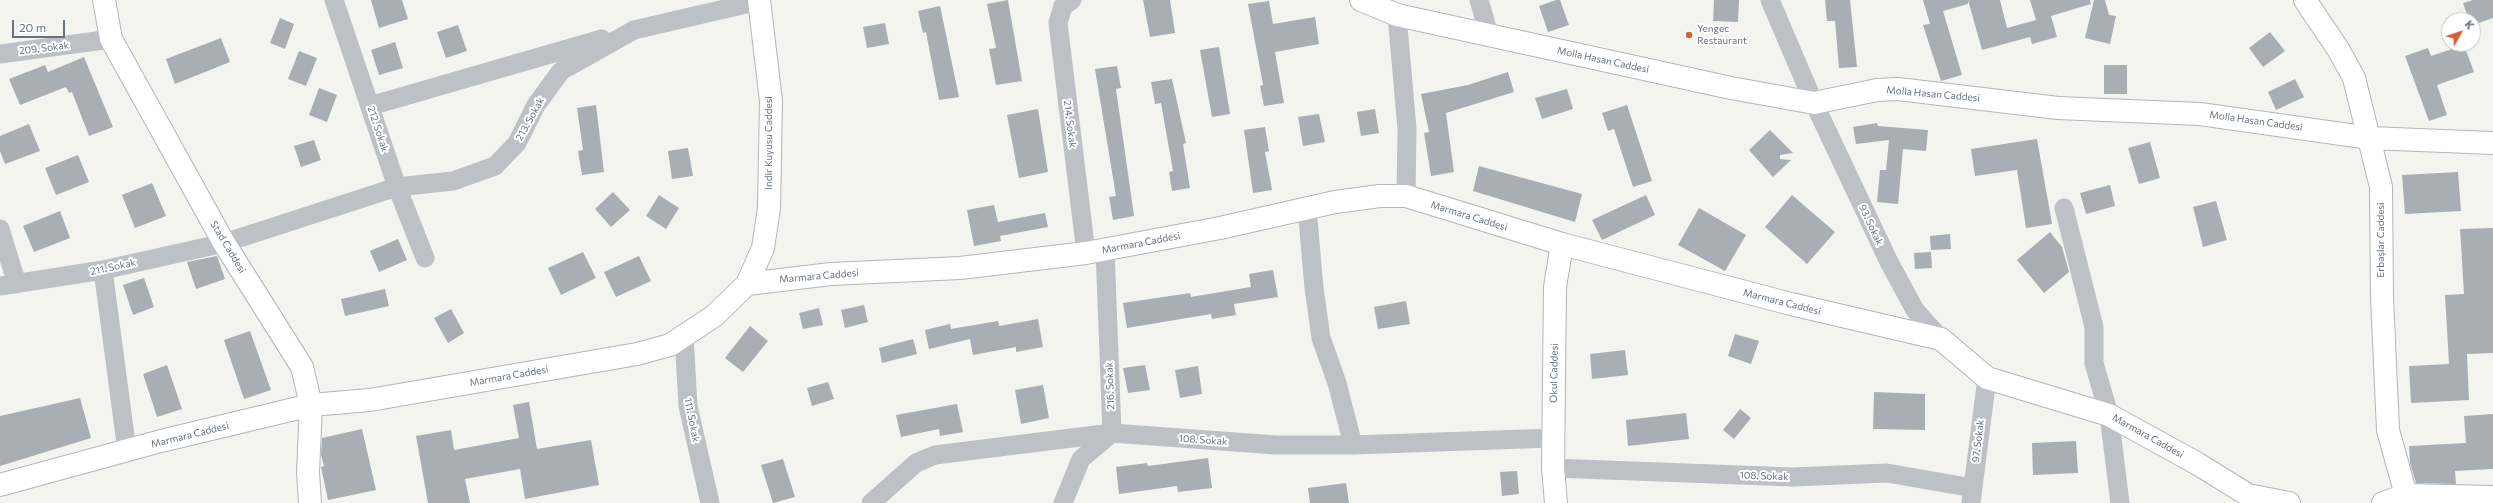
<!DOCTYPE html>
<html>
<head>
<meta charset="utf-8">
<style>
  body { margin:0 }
  #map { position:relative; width:2493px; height:503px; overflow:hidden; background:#f3f4f0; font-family:Commissioner,sans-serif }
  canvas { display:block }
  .north { position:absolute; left:2441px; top:12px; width:40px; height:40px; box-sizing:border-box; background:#fff; border:1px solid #c1c7cb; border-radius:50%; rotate:50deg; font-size:11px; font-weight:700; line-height:16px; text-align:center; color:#65727e }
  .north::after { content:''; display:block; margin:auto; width:14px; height:18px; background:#d46030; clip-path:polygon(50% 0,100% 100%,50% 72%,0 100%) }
  .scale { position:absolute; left:12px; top:20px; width:53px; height:18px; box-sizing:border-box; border:2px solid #65727e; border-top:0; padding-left:5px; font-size:12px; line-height:14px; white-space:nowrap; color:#65727e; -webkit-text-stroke:3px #fff; paint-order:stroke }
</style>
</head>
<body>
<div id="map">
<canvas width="2493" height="503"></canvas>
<div class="north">K</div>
<div class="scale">20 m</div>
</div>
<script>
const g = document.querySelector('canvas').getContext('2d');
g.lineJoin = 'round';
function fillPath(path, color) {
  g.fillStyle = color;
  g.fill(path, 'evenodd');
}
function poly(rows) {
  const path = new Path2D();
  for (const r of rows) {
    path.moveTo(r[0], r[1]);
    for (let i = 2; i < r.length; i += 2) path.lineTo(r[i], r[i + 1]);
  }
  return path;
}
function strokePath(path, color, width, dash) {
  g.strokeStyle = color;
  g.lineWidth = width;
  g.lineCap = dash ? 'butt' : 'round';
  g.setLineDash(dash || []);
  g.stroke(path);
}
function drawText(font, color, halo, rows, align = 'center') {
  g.font = font + ' Commissioner,sans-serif';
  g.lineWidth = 4;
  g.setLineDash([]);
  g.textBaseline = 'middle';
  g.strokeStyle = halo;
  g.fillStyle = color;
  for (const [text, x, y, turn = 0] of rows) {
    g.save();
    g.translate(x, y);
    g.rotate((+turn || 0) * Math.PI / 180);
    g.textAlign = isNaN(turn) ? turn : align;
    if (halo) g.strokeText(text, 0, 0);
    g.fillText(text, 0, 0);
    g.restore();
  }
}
fillPath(poly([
  [371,0,402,0,408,19,379,28],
  [1008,0,1022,81,996,85,989,49,996,48,987,4],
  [1143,0,1170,0,1175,33,1150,37],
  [1556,0,1560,0,1569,25,1548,32,1539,6],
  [1714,0,1739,0,1738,22,1713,21],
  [1825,0,1850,0,1857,67,1839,68,1835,21,1827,21],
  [1923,0,1968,0,1968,4,1943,11,1962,75,1941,81,1923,25,1930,24],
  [1968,0,2000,0,2007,28,2036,20,2030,0,2090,0,2091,4,2051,16,2057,37,2032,44,2030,37,1982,50],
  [2094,0,2105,0,2109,15,2116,16,2110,44,2085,38],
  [2473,0,2493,0,2493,18,2473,25,2473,20,2469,20,2463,3],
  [1269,1,1273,24,1315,17,1319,44,1275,52,1284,103,1264,106,1260,86,1263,85,1248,4],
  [940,6,959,97,939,100,926,32,923,33,918,11],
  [280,18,294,24,285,49,270,43],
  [885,23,889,44,867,48,863,27],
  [458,25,467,51,446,58,437,32],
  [2270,32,2285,51,2263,67,2249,48],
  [221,38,230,62,175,84,166,59],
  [395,42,403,68,379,75,371,50],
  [2464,45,2474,72,2437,85,2447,115,2429,121,2405,56,2428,48,2431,56],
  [1219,47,1230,114,1212,117,1200,50],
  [299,51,317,58,306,86,288,79],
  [84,57,113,127,89,136,72,92,69,93,66,87,20,105,9,79,45,65,48,72],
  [2104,65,2127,65,2127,94,2104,94],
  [1117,66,1121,88,1116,89,1134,216,1113,220,1109,197,1116,196,1095,69],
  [1508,72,1514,92,1446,113,1454,172,1431,176,1424,133,1429,132,1421,94,1468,85],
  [1172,79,1186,143,1183,144,1190,188,1172,191,1169,172,1173,171,1161,103,1155,104,1151,82],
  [2295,79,2304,97,2276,110,2268,92],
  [319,88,337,95,327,122,309,115],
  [1567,89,1573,109,1542,119,1535,98],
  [596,105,604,172,582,175,578,151,583,150,577,108],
  [1627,105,1652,181,1633,187,1614,129,1608,131,1602,113],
  [1038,109,1048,172,1019,178,1007,115],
  [1375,109,1379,133,1361,136,1357,112],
  [1319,114,1325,142,1303,146,1298,117],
  [1877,123,1878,126,1928,130,1926,151,1903,149,1898,204,1877,202,1880,170,1886,170,1889,140,1856,144,1853,127],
  [29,124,40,151,5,164,0,151,0,136],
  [1265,127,1269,151,1265,152,1272,190,1253,193,1244,130],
  [1770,130,1793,153,1780,155,1780,159,1791,160,1773,177,1749,150],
  [2037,139,2052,224,2026,228,2017,170,1975,176,1971,149],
  [314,140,321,160,301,167,294,146],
  [2150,142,2160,178,2139,184,2128,148],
  [688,148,693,176,672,179,668,151],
  [78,155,89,182,56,195,45,168],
  [1479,166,1582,194,1575,222,1473,191],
  [2458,172,2461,211,2405,214,2402,175],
  [152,183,166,216,135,228,122,195],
  [2110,185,2115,206,2086,214,2080,193],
  [613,192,630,210,611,227,595,209],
  [659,195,679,208,666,229,646,216],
  [1646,195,1655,215,1602,240,1592,220],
  [1792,195,1835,232,1807,264,1765,227],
  [2216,201,2227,240,2203,247,2193,207],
  [994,205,998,222,1045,213,1048,227,1000,236,1001,241,974,246,967,210],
  [1699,208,1746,235,1725,271,1678,245],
  [60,211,70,238,34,252,23,226],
  [2493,228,2493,353,2467,354,2469,400,2411,403,2409,366,2449,364,2445,295,2464,294,2460,229],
  [2050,232,2062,247,2069,272,2044,293,2017,260],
  [1950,234,1951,249,1931,250,1930,236],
  [398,239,407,260,379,272,370,251],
  [583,252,596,278,561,295,548,268],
  [1931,252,1932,268,1915,269,1914,253],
  [217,256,225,279,196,289,187,262],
  [639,256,651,281,616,297,604,272],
  [1273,270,1278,297,1234,304,1236,315,1212,319,1211,314,1127,328,1123,303,1190,293,1191,297,1251,287,1249,274],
  [144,278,154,307,133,315,123,285],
  [385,289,389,306,345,316,341,299],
  [1406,301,1410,324,1378,329,1374,307],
  [864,305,868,322,845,328,841,310],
  [819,308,823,325,803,329,799,313],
  [451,309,464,333,448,343,434,318],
  [1038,319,1043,347,1016,352,1016,347,973,355,970,339,929,349,925,330,950,324,951,329,998,321,999,326],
  [750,326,768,341,743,372,725,358],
  [250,331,271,390,244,399,224,340],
  [1735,334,1759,341,1751,364,1728,356],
  [913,339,917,354,882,363,879,348],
  [1625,350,1628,375,1592,379,1590,354],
  [167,365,182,409,157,417,143,374],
  [1145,365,1150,390,1128,393,1123,368],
  [1198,366,1202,394,1180,398,1175,370],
  [828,382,834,399,812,406,807,388],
  [1043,385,1049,418,1021,424,1015,390],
  [1874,392,1925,394,1925,430,1873,429],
  [80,398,91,438,0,466,0,416],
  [529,402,537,449,591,440,599,485,525,499,520,469,465,479,470,503,428,503,416,436,451,430,454,450,519,438,513,405],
  [957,404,963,432,940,436,939,429,901,437,896,415],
  [1740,409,1751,418,1734,439,1723,430],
  [1686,413,1689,439,1628,446,1626,420],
  [2493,414,2493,469,2455,471,2456,484,2416,483,2410,463,2409,446,2466,443,2464,416],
  [362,429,376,490,328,500,321,467,324,466,321,455,322,438],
  [2076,441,2078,473,2033,475,2032,443],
  [1208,458,1212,488,1178,492,1177,486,1119,494,1116,467,1147,463,1148,466],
  [783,459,795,497,773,503,761,465],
  [1517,471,1519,494,1502,496,1500,472],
  [1346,483,1349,503,1310,503,1308,488]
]), '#a8aeb3');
const secondary = poly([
  [104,0,111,39,224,243,302,367,311,405,308,472,310,503],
  [1361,0,1397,15,1731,88,1814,103,1877,90,1898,89,2058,108,2200,114,2370,138,2493,143],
  [2305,0,2338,49,2354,78,2381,187,2382,297,2388,430,2406,495],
  [747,284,763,248,769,208,771,101,759,0],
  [0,485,161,441,311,405,370,400,637,354,670,345,714,316,747,284,831,274,960,268,1086,253,1220,228,1335,202,1380,196,1406,196,1562,244,1791,304,1941,339,1987,378,2109,415,2198,464,2248,495,2252,503],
  [2248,495,2289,503],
  [1556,503,1553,468,1555,287,1562,244],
  [2383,503,2406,495,2493,497]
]);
strokePath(secondary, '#b2b6ba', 24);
strokePath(poly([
  [334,0,397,187,425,258],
  [1072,0,1063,6,1058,23,1086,253],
  [1479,0,1489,35],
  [1770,0,1814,103,1889,262,1915,310,1941,339],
  [1397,15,1407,129,1406,196],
  [0,54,111,39],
  [370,106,602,39],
  [1307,208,1314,288,1321,338,1337,383,1353,445],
  [2064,208,2094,327,2094,363,2109,415,2120,503],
  [0,229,17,284],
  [103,270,127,451],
  [0,286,103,270,224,243,397,187,453,181,495,166,517,143,536,105,561,71,634,30,759,1],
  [684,336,688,406,710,503],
  [1553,468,1793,477,1887,473,1973,488],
  [871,503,916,463,935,455,1112,433,1276,445,1353,445,1553,438],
  [1063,503,1081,459,1112,433,1105,250],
  [1971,503,1987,378]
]), '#bdc0c4', 19);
strokePath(secondary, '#fff', 22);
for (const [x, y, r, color] of [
  [1689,35,4,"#d46030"]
]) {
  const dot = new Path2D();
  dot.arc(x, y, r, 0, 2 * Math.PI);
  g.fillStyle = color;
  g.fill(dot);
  strokePath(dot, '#fff', 1.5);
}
drawText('10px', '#65727e', '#fff', [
  ["Yengec",1697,29],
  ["Restaurant",1697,41]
], 'left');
drawText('10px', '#65727e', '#fff', [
  ["209. Sokak",44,48,-7],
  ["Molla Hasan Caddesi",1603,60,12],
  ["Molla Hasan Caddesi",1933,94,5],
  ["213. Sokak",530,119,-61],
  ["Molla Hasan Caddesi",2256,121,8],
  ["214. Sokak",1070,124,83],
  ["212. Sokak",378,129,72],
  ["Indir Kuyusu Caddesi",769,143,-90],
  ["Marmara Caddesi",1469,216,17],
  ["93. Sokak",1871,225,65],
  ["Erbaşlar Caddesi",2381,240,-90],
  ["Marmara Caddesi",1141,243,-11],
  ["Stad Caddesi",228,247,59],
  ["211. Sokak",113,267,-12],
  ["Marmara Caddesi",819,276,-5],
  ["Marmara Caddesi",1782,302,14],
  ["Okul Caddesi",1554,373,-89],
  ["Marmara Caddesi",509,376,-10],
  ["216. Sokak",1110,386,-92],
  ["111. Sokak",692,420,79],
  ["Marmara Caddesi",190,435,-14],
  ["Marmara Caddesi",2148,436,29],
  ["108. Sokak",1203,440,4],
  ["97. Sokak",1978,441,-83],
  ["108. Sokak",1764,476,2]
]);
</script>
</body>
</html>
